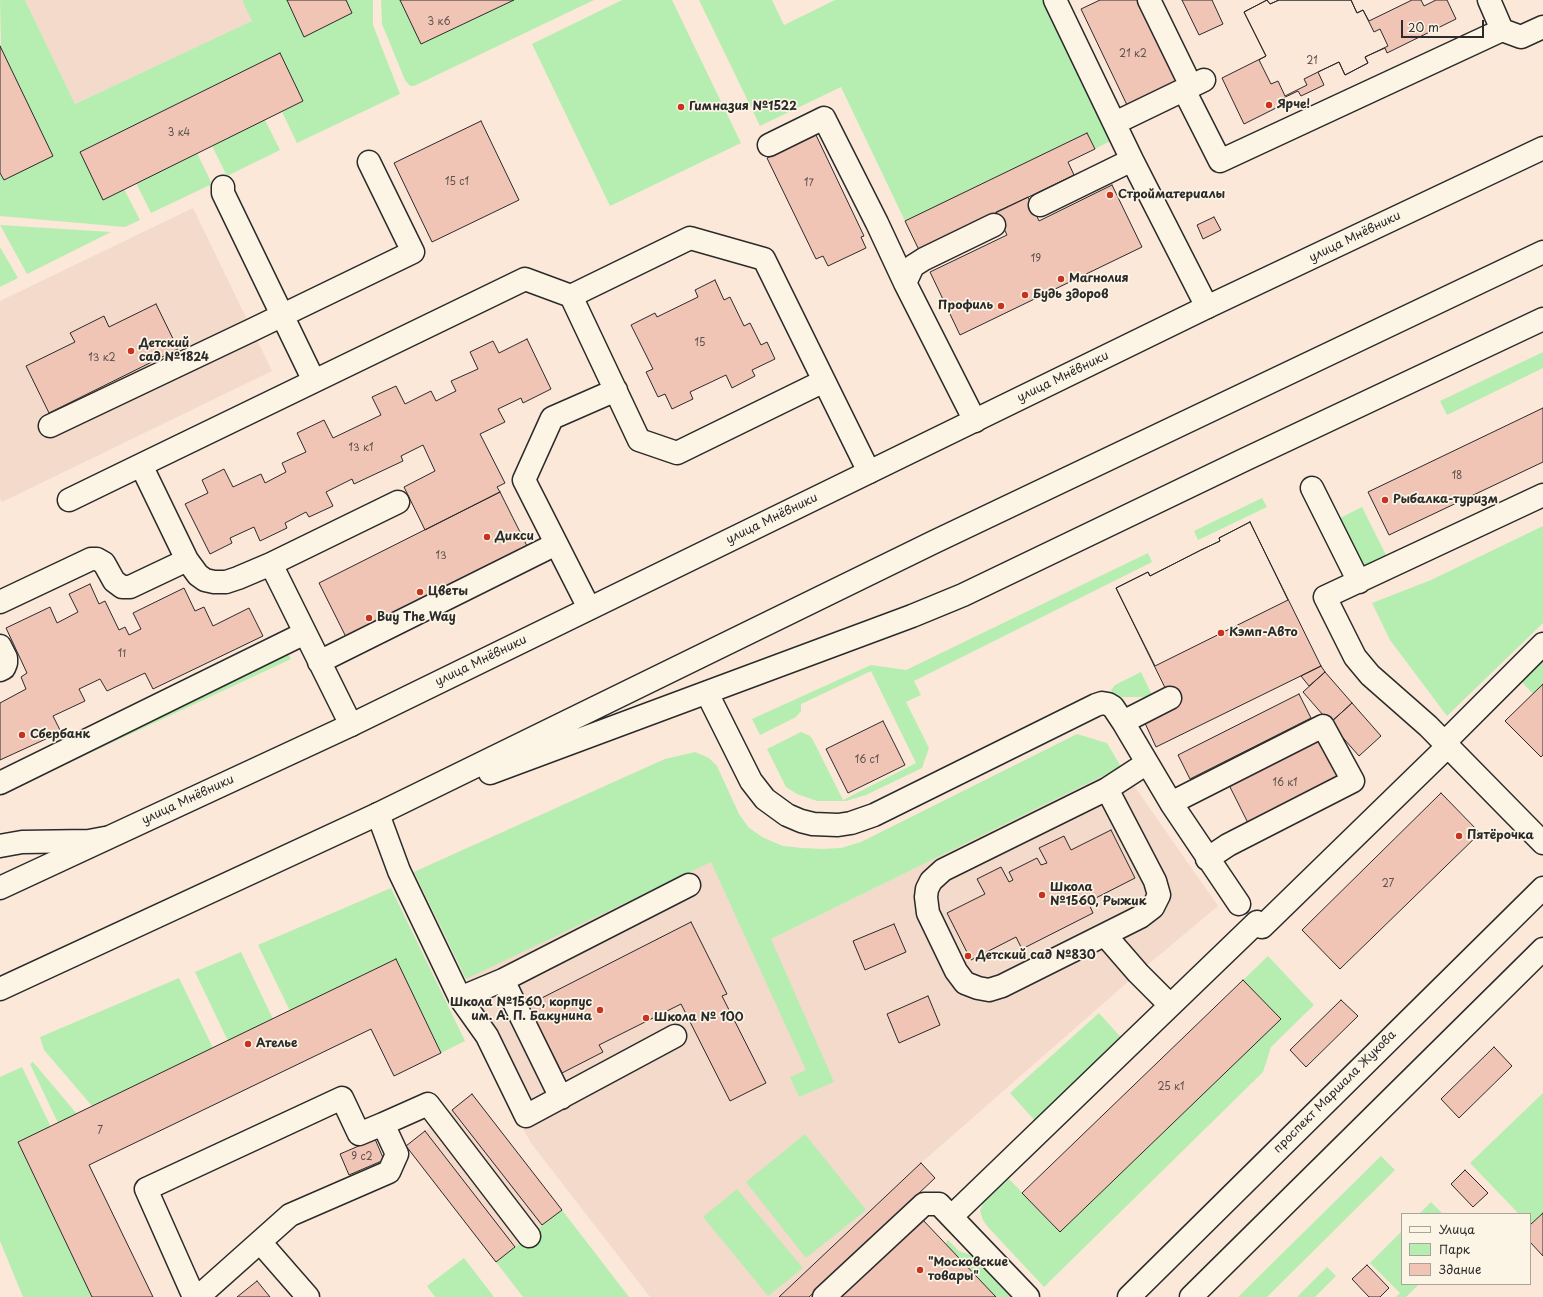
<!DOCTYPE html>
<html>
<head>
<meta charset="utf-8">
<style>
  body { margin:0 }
  #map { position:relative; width:1543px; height:1297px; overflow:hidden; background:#fbe8d9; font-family:"Playpen Sans",sans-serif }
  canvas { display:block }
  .legend { position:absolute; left:1401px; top:1213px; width:130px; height:72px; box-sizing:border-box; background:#fcf5e5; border:1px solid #a8a49b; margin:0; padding:5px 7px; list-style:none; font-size:12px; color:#2b2b2b }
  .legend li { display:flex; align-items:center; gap:8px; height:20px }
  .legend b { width:20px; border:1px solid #a8a49b }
  .scale { position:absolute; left:1401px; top:20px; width:83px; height:18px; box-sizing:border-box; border:2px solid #2b2b2b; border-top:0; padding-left:5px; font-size:12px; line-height:14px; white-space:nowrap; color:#2b2b2b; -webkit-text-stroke:3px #fcf5e5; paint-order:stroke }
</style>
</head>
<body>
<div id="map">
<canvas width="1543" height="1297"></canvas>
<ul class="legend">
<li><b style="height:5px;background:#fcf5e5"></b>Улица</li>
<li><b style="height:11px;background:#b6eeb1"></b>Парк</li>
<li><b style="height:11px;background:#f1c5b6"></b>Здание</li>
</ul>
<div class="scale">20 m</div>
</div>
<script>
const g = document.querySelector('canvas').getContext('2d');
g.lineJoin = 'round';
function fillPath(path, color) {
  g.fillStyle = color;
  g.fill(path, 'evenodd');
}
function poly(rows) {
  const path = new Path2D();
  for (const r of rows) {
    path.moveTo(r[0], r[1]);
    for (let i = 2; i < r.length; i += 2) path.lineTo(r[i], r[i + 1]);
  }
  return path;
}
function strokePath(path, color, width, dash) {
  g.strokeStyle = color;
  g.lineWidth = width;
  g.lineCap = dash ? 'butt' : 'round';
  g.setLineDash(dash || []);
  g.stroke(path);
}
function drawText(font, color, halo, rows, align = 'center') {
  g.font = font + ' "Playpen Sans",sans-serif';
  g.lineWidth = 3.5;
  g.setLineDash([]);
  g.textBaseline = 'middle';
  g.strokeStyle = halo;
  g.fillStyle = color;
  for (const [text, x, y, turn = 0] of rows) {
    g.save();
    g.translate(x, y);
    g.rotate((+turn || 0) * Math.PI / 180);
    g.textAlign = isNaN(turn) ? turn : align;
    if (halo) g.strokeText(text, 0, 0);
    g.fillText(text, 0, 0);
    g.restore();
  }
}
fillPath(poly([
  [25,0,242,0,253,21,75,104],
  [193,208,272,371,2,502,0,498,0,301],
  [665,759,771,939,1121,767,1218,906,1138,973,921,1163,935,1178,907,1204,922,1219,841,1297,650,1297,531,1143,521,1125,485,1049,498,1043,414,872],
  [472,1094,562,1210,496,1262,406,1146]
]), '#f4dacb');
fillPath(poly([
  [0,0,25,0,75,104,252,21,242,0,287,0,304,36,346,0,373,0,373,25,400,94,297,143,282,112,303,101,280,53,80,152,103,199,124,189,140,220,125,227,0,216,0,173,4,180],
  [381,0,400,0,421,44,514,0,594,0,414,86,410,86,405,80,382,24],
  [622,0,672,0,741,143,610,206,532,44],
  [699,0,772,0,784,25,835,0,1047,0,1114,139,1095,149,1087,133,905,221,841,87,760,126],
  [265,120,280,150,227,176,212,146],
  [197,153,212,184,151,213,136,183],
  [0,225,111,232,27,274],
  [0,247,18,278,0,287],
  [1543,352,1543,368,1447,415,1440,401],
  [1262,498,1267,507,1198,540,1194,531],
  [1362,507,1389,561,1360,574,1334,521],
  [1543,526,1543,623,1447,716,1390,640,1372,603,1431,580],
  [1148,553,1152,562,914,681,921,695,906,702,929,748,922,768,866,795,846,801,817,801,797,794,786,787,767,749,801,732,810,736,813,740,843,800,916,763,871,671,801,704,801,711,796,717,760,735,752,719,871,665,906,670],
  [287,651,291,659,0,795,0,792],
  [1543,658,1543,684,1533,694,1520,680],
  [1141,672,1152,695,1142,697,1119,697,1114,695,1111,690,1115,685],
  [1077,734,1107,743,1121,767,771,939,834,1082,799,1097,790,1077,806,1070,711,862,466,979,414,872,665,759,695,752,709,758,717,766,739,814,749,828,764,838,783,846,802,848,822,849,841,848,861,842],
  [391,888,465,1041,441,1053,396,960,290,1011,258,945],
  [241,952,273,1019,228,1041,195,972],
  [1268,956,1314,1005,1271,1047,1263,1072,1044,1287,987,1226,983,1220,980,1211,983,1203,1009,1179,1060,1232,1280,1019,1243,980],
  [179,978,213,1048,92,1106,44,1050,40,1037],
  [1099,1013,1126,1043,1037,1123,1010,1093],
  [33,1062,77,1114,58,1123,30,1064],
  [22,1067,51,1127,18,1143,92,1297,23,1297,0,1241,0,1077],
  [1543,1093,1543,1213,1530,1225,1530,1214,1517,1214,1518,1213,1470,1163],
  [805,1134,866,1210,806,1258,746,1182],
  [1381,1156,1395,1170,1267,1297,1238,1297],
  [737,1189,803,1268,768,1296,703,1217],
  [1431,1202,1443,1214,1419,1214],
  [562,1210,629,1297,523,1297,496,1262],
  [1402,1231,1402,1284,1419,1284,1406,1297,1396,1297,1400,1293,1370,1263],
  [948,1240,959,1251,987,1261,1016,1293,1012,1297,996,1297,945,1244],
  [464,1258,494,1297,435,1297,427,1286],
  [1327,1267,1336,1276,1315,1297,1297,1297]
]), '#b6eeb1');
const building = poly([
  [287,0,346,0,352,13,304,37,287,0],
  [400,0,514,0,421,44,400,0],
  [1100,0,1138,0,1177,81,1127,105,1081,9,1100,0],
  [1182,0,1212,0,1223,24,1199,35,1182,0],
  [1267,0,1270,4,1279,0,1351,0,1357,13,1363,10,1369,21,1412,0,1421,0,1424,6,1436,0,1447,0,1456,19,1387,53,1385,48,1365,57,1368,63,1345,75,1339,62,1318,72,1324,85,1301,96,1298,91,1279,100,1282,105,1244,124,1222,78,1266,56,1244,12,1267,0],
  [1267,0,1270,4,1279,0,1351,0,1357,13,1363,10,1374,32,1380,29,1388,46,1365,57,1368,63,1345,75,1339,62,1318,72,1304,79,1307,85,1285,96,1278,81,1271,84,1259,60,1266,56,1244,12,1267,0],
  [0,46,53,156,4,180,0,173,0,46],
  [280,53,303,101,103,200,80,152,280,53],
  [481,121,519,200,432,242,394,163,481,121],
  [1087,133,1095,149,1068,162,1074,175,919,250,905,221,1087,133],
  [816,135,864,236,861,237,866,248,828,266,823,256,816,259,767,158,816,135],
  [1112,185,1142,247,960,335,930,272,1007,235,996,212,1028,197,1039,221,1112,185],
  [1214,217,1221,230,1203,239,1197,225,1214,217],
  [715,280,724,300,730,297,744,326,750,323,761,345,767,342,775,359,752,370,755,376,732,388,726,375,690,392,693,399,672,409,665,394,658,397,646,372,653,369,631,325,655,313,657,317,698,297,695,290,715,280],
  [156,304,178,349,49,413,26,366,75,342,70,333,104,316,109,327,156,304],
  [527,339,551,389,523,403,521,398,498,409,505,422,480,434,505,483,497,487,500,492,425,530,404,487,435,471,423,445,401,456,403,461,354,484,352,479,326,492,333,506,309,517,306,512,285,523,287,528,260,541,254,527,230,538,232,543,210,554,185,504,208,493,202,480,224,469,233,487,261,474,265,483,286,472,282,463,306,452,297,433,324,420,333,438,381,415,372,397,396,386,405,404,431,391,436,401,456,391,451,381,478,369,470,352,493,341,499,353,527,339],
  [1543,408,1543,462,1389,535,1368,492,1543,408],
  [500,492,527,546,346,637,319,583,500,492],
  [1250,522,1288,600,1155,666,1116,588,1148,572,1150,576,1201,550,1220,541,1219,538,1250,522],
  [1250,522,1321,666,1156,747,1144,721,1174,706,1116,588,1148,572,1150,576,1201,550,1220,541,1219,538,1250,522],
  [90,584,99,604,105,601,119,630,125,627,129,635,141,629,133,613,184,588,195,611,204,607,213,626,249,608,263,636,153,689,145,673,107,691,100,679,79,689,85,701,53,716,61,732,0,760,0,703,26,689,21,677,27,673,6,628,50,607,57,623,78,612,69,594,90,584],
  [1321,666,1325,672,1309,686,1301,676,1321,666],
  [1325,672,1352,703,1330,723,1303,692,1325,672],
  [1543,684,1543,755,1541,757,1505,721,1543,684],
  [1299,694,1311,718,1190,779,1178,755,1299,694],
  [1352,703,1381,736,1359,756,1330,723,1352,703],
  [883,721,905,765,848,793,826,749,883,721],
  [1321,739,1342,780,1250,827,1229,785,1321,739],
  [1441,793,1480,833,1340,969,1302,930,1441,793],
  [1111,830,1135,878,1088,902,1093,913,1022,949,1016,937,971,960,947,913,985,894,977,879,1001,867,1009,882,1013,880,1009,872,1037,858,1041,865,1047,863,1039,848,1064,836,1071,850,1111,830],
  [691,922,727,994,722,996,766,1083,730,1101,681,1004,599,1045,603,1052,562,1073,528,1005,691,922],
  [894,924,906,952,865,970,853,941,894,924],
  [396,959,441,1053,394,1076,371,1029,89,1165,153,1297,92,1297,18,1142,396,959],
  [1243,980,1281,1019,1060,1232,1022,1193,1243,980],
  [928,996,940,1025,899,1043,887,1014,928,996],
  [1341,1000,1358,1016,1306,1067,1290,1050,1341,1000],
  [1494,1047,1512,1066,1459,1118,1441,1099,1494,1047],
  [472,1094,562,1210,542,1225,452,1110,472,1094],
  [425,1131,515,1247,496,1262,406,1146,425,1131],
  [375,1139,384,1160,349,1175,340,1154,375,1139],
  [921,1163,935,1178,809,1297,779,1297,921,1163],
  [1465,1170,1488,1193,1473,1207,1451,1184,1465,1170],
  [1543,1213,1543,1256,1530,1242,1530,1225,1543,1213],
  [922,1219,996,1297,841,1297,922,1219],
  [1367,1265,1389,1288,1380,1297,1369,1297,1352,1279,1367,1265],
  [257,1281,270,1297,237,1297,257,1281]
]);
fillPath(building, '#f1c5b6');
strokePath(building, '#2b2b2b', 1);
const minor = poly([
  [1055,0,1132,160,1207,307],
  [1149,0,1191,86],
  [1489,0,1502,30,1521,37,1543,27],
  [1184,90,1220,161,1502,30],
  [1115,123,1204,80],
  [769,145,824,118,877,223,905,283],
  [223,187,223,193,314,381],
  [1040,205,1132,160],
  [571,296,690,238,764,259,869,472],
  [975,421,905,283,913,266,924,259,994,225],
  [50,426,252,330,413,252,369,162],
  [1312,488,1359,582],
  [1543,495,1325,597,1355,657,1370,675,1428,726,1543,843],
  [69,500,141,465],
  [271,564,398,502],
  [0,602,91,559,97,559,104,563,114,581,122,587,130,587,187,560],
  [589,608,524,480,552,418,616,390],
  [0,646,6,658,6,663,4,668,0,670],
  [319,662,556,544],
  [707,693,751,781,765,799,787,815,801,821,813,824,838,825,851,823,874,815,1096,705,1102,703,1108,704,1113,707,1123,722,1170,698],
  [1123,722,1171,803,1239,904],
  [351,725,271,564,238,578,226,582,214,582,205,580,198,575,187,560,141,465,525,279,571,296,639,440,677,453,824,381],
  [1444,743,1543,644],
  [0,783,305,633],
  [1107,789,1155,881,1159,895,1153,907,1140,917,1002,986,989,990,978,988,965,983,956,971,928,913,926,897,927,889,931,881,943,870,1107,789,1147,763],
  [1171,803,1323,726,1353,781,1228,845,1207,859],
  [378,814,399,871,460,998,487,1036,526,1116,675,1036],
  [0,846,22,842,89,841,105,838],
  [1262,927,1448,746],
  [1105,935,1138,973,1170,1005],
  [503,980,561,1098],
  [460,998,503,980,689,885],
  [952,1216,1257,922],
  [260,1242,308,1297],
  [194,1297,146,1189,342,1098,359,1134,383,1124],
  [198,1297,290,1215,389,1172,397,1154,383,1124,428,1104,529,1236],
  [824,1297,924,1204,939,1204,1028,1297]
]);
const major = poly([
  [490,773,912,616,963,595,1246,459,1543,319],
  [0,888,351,725,1207,307,1543,148],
  [0,989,378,814,934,542,1543,252],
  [1129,1297,1543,888],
  [1191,1297,1543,949]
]);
strokePath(minor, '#2b2b2b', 25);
strokePath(major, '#2b2b2b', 25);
strokePath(minor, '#fcf5e5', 22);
strokePath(major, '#fcf5e5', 22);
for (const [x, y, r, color] of [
  [1269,105,4,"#c8321e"],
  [681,107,4,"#c8321e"],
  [1110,195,4,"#c8321e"],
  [1061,279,4,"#c8321e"],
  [1025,295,4,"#c8321e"],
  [1001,306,4,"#c8321e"],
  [131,351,4,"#c8321e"],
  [1385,500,4,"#c8321e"],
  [487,537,4,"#c8321e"],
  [420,592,4,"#c8321e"],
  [369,618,4,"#c8321e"],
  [1221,633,4,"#c8321e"],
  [22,735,4,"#c8321e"],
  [1459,836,4,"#c8321e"],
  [1042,895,4,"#c8321e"],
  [968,956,4,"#c8321e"],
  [600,1010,4,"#c8321e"],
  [646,1018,4,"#c8321e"],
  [248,1044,4,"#c8321e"],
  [920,1270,4,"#c8321e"]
]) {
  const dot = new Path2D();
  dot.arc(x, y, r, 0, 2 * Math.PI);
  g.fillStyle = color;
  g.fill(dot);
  strokePath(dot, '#fcf5e5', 1.5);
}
drawText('10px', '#5c524e', null, [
  ["3 к6",439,22],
  ["21 к2",1133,54],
  ["21",1312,61],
  ["3 к4",179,133],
  ["15 с1",457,182],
  ["17",809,183],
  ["19",1036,259],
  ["15",700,343],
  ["13 к2",102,358],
  ["13 к1",361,448],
  ["18",1457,476],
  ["13",441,556],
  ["11",122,654],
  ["16 с1",867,760],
  ["16 к1",1285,783],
  ["27",1388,884],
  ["25 к1",1171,1087],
  ["7",100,1131],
  ["9 с2",362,1157]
]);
drawText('bold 12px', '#2b2b2b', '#fcf5e5', [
  ["Ярче!",1277,105],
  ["Гимназия №1522",689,107],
  ["Стройматериалы",1118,195],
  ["Магнолия",1069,279],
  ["Будь здоров",1033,295],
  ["Профиль",993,306,"right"],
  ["Детский",139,344],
  ["сад №1824",139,358],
  ["Рыбалка-туризм",1393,500],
  ["Дикси",495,537],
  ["Цветы",428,592],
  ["Buy The Way",377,618],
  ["Кэмп-Авто",1229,633],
  ["Сбербанк",30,735],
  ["Пятёрочка",1467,836],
  ["Школа",1050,888],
  ["№1560, Рыжик",1050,902],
  ["Детский сад №830",976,956],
  ["Школа №1560, корпус",592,1003,"right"],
  ["им. А. П. Бакунина",592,1017,"right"],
  ["Школа № 100",654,1018],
  ["Ателье",256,1044],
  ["\"Московские",928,1263],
  ["товары\"",928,1277]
], 'left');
drawText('12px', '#2b2b2b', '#fcf5e5', [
  ["улица Мнёвники",1355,237,-26],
  ["улица Мнёвники",1063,377,-26],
  ["улица Мнёвники",772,519,-26],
  ["улица Мнёвники",481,661,-26],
  ["улица Мнёвники",188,800,-25],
  ["проспект Маршала Жукова",1335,1092,-45]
]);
</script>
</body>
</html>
